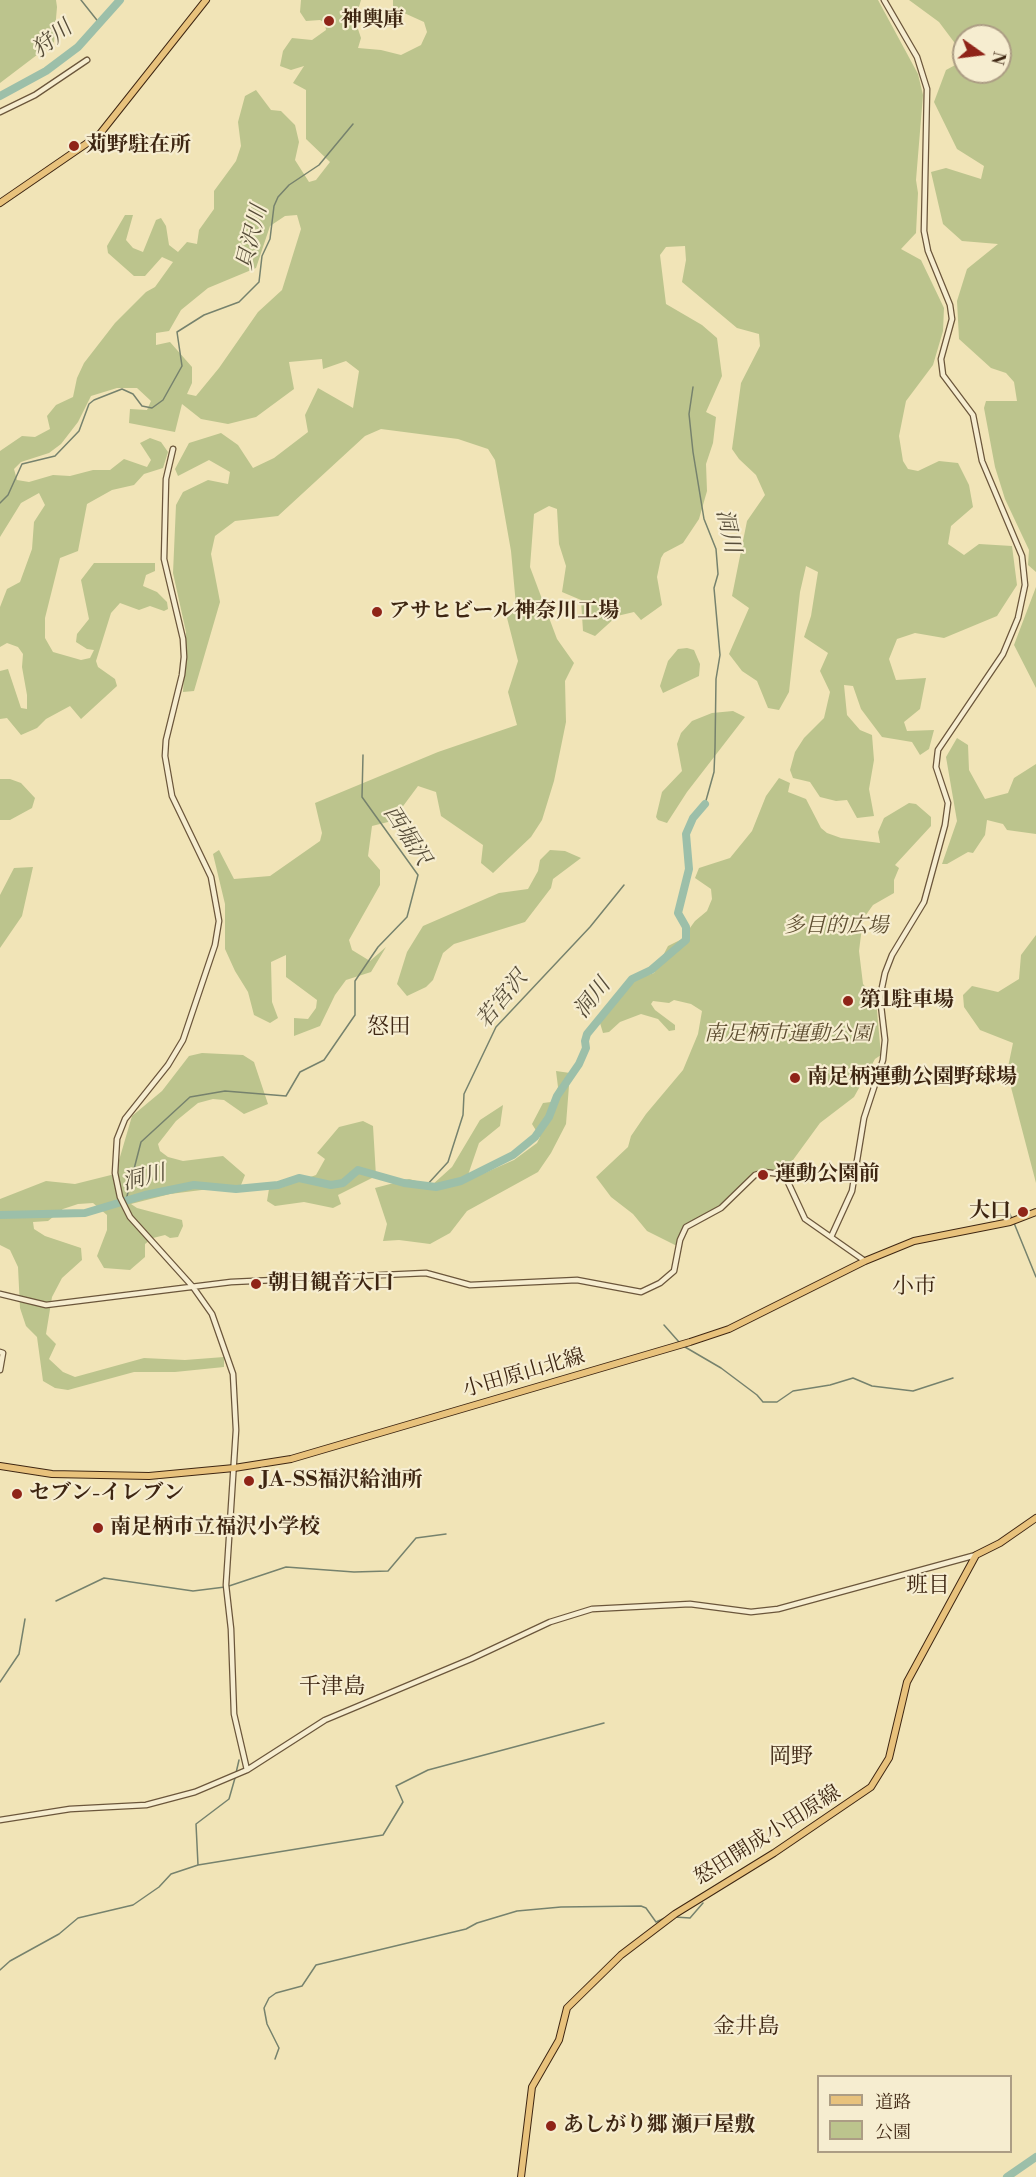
<!DOCTYPE html>
<html>
<head>
<meta charset="utf-8">
<style>
  body { margin:0 }
  #map { position:relative; width:1036px; height:2177px; overflow:hidden; background:#f1e4b7; font-family:"Libre Bodoni","Noto Serif JP",serif }
  canvas { display:block }
  .legend { position:absolute; left:817px; top:2075px; width:195px; height:78px; box-sizing:border-box; background:#f6edd0; border:2px solid #ac9d84; margin:0; padding:8px 10px; list-style:none; font-size:18px; color:#3e2612 }
  .legend li { display:flex; align-items:center; gap:12px; height:30px }
  .legend b { width:30px; border:2px solid #ac9d84 }
  .north { position:absolute; left:952px; top:24px; width:60px; height:60px; box-sizing:border-box; background:#f6edd0; border:2px solid #ac9d84; border-radius:50%; rotate:104deg; font-size:16px; font-weight:700; line-height:24px; text-align:center; color:#3e2612 }
  .north::after { content:''; display:block; margin:auto; width:21px; height:27px; background:#8f2418; clip-path:polygon(50% 0,100% 100%,50% 72%,0 100%) }
</style>
</head>
<body>
<div id="map">
<canvas width="1036" height="2177"></canvas>
<ul class="legend">
<li><b style="height:8px;background:#e8c27c"></b>道路</li>
<li><b style="height:16px;background:#bcc48d"></b>公園</li>
</ul>
<div class="north">N</div>
</div>
<script>
const g = document.querySelector('canvas').getContext('2d');
g.lineJoin = 'round';
function fillPath(path, color) {
  g.fillStyle = color;
  g.fill(path, 'evenodd');
}
function poly(rows) {
  const path = new Path2D();
  for (const r of rows) {
    path.moveTo(r[0], r[1]);
    for (let i = 2; i < r.length; i += 2) path.lineTo(r[i], r[i + 1]);
  }
  return path;
}
function strokePath(path, color, width, dash) {
  g.strokeStyle = color;
  g.lineWidth = width;
  g.lineCap = dash ? 'butt' : 'round';
  g.setLineDash(dash || []);
  g.stroke(path);
}
function drawText(font, color, halo, rows, align = 'center') {
  g.font = font + ' "Libre Bodoni","Noto Serif JP",serif';
  g.lineWidth = 4.5;
  g.setLineDash([]);
  g.textBaseline = 'middle';
  g.strokeStyle = halo;
  g.fillStyle = color;
  for (const [text, x, y, turn = 0] of rows) {
    g.save();
    g.translate(x, y);
    g.rotate((+turn || 0) * Math.PI / 180);
    g.textAlign = isNaN(turn) ? turn : align;
    if (halo) g.strokeText(text, 0, 0);
    g.fillText(text, 0, 0);
    g.restore();
  }
}
fillPath(poly([
  [0,0,56,0,57,7,54,42,0,83],
  [301,0,361,0,355,20,361,38,358,48,381,50,401,55,421,45,427,32,424,22,393,8,393,0,878,0,918,74,923,95,916,180,918,193,916,233,901,249,921,260,944,308,943,331,933,365,906,401,899,436,903,461,908,469,918,471,939,461,958,463,969,485,973,507,951,526,948,544,964,555,979,544,1012,546,1017,585,997,616,944,638,915,633,897,639,889,659,896,680,926,678,920,709,904,722,907,731,934,730,929,749,920,755,912,742,882,737,861,709,853,686,844,685,847,715,860,730,872,735,874,760,869,789,874,816,857,818,847,800,836,801,820,797,810,782,793,778,790,770,795,752,804,738,824,718,830,692,820,671,828,653,804,637,811,616,818,572,806,566,800,592,789,692,779,710,768,708,757,681,742,671,729,654,749,608,732,596,747,521,765,495,756,475,739,459,732,449,741,383,760,346,759,334,737,328,682,282,686,260,685,246,666,247,660,255,666,304,702,325,717,338,722,376,706,412,716,417,713,443,706,464,707,491,699,519,683,543,664,553,661,558,657,577,662,605,641,620,634,612,617,616,595,636,583,631,581,600,562,592,566,566,559,544,557,509,549,506,534,514,530,567,557,639,574,663,565,681,566,722,554,781,542,820,531,837,493,873,481,863,483,845,441,816,436,792,418,786,392,821,372,826,368,856,380,870,380,885,349,940,352,950,370,961,386,947,371,972,346,980,335,995,320,1026,294,1036,294,1018,308,1019,316,1008,317,1000,286,977,286,955,271,962,272,1002,278,1018,270,1023,254,1015,248,992,235,971,225,949,225,904,213,854,219,850,234,879,270,876,320,841,322,833,315,803,438,752,517,725,508,692,518,661,505,610,516,605,511,551,495,460,488,449,458,439,381,429,365,436,278,516,235,521,215,536,211,554,220,602,194,691,183,692,186,632,173,573,176,505,183,492,208,480,228,484,230,472,209,460,178,476,175,469,189,443,221,433,238,445,253,468,274,458,308,432,305,415,318,388,353,408,359,371,346,361,323,369,322,359,289,362,294,389,256,417,228,424,201,419,182,404,175,432,129,423,130,409,147,410,151,401,137,388,117,388,91,396,78,422,61,444,49,453,21,462,14,469,17,480,29,482,53,475,70,476,93,470,110,470,124,459,147,467,151,460,140,443,150,438,161,442,168,452,163,468,144,474,134,485,112,490,87,504,78,551,60,558,45,618,45,638,53,652,81,660,90,658,94,650,87,649,76,642,77,634,89,619,81,580,94,563,155,563,155,571,146,575,143,586,157,592,167,602,168,609,164,611,150,606,139,610,120,603,111,613,96,661,98,667,115,679,117,686,81,719,70,706,46,719,37,728,21,735,7,718,0,719,0,671,8,669,21,708,27,709,27,695,22,667,23,654,18,647,7,643,0,647,0,607,7,589,20,582,32,549,34,522,45,505,39,493,21,503,0,537,0,451,22,436,35,437,50,429,47,416,56,405,73,397,77,378,84,363,115,323,146,292,155,287,173,262,162,257,145,276,134,276,108,253,107,246,125,215,133,215,126,240,133,248,143,252,156,220,161,218,166,226,169,245,178,252,187,242,197,244,199,230,214,209,214,191,236,161,241,146,238,122,245,96,256,90,271,110,281,111,295,125,299,142,295,160,309,182,316,180,330,162,306,139,306,90,293,83,304,66,291,70,280,66,283,51,292,38,312,40,326,30,325,23,320,20,306,21,300,12],
  [297,215,301,229,282,290,258,312,219,368,196,396,187,394,192,383,192,367,170,342,156,345,156,333,169,331,181,310,208,288,256,268,270,226,285,216],
  [909,0,1036,0,1036,572,1028,565,1029,550,1005,499,995,467,984,408,986,401,1017,401,1014,382,1006,373,991,368,959,339,957,301,967,269,998,244,962,241,943,224,931,172,946,168,981,179,984,166,957,149,934,102,946,70,959,63,960,50,939,22],
  [964,36,1000,36,1000,72,964,72],
  [1036,587,1036,688,1014,645],
  [687,648,694,650,700,664,699,676,663,693,660,686,668,661,678,649],
  [733,711,745,717,687,792,667,823,658,820,656,817,662,792,682,771,677,744,681,733,692,721,712,713],
  [957,738,968,745,969,770,985,799,1008,793,1014,778,1036,764,1036,834,1007,830,1003,824,987,820,985,835,973,853,968,852,947,864,942,864,957,821,946,757],
  [779,778,790,783,788,792,806,799,821,828,827,833,841,838,880,843,878,832,884,818,909,803,916,804,931,817,931,826,895,865,899,868,894,880,894,893,873,905,863,919,859,951,863,984,876,1000,881,1055,875,1059,854,1097,820,1123,793,1160,780,1170,754,1173,717,1209,685,1224,677,1246,647,1231,633,1214,611,1197,596,1177,628,1147,631,1136,646,1114,683,1070,698,1034,702,1011,691,1004,674,1000,669,1003,653,1001,651,1004,655,1010,675,1025,675,1030,669,1031,658,1019,641,1014,620,1022,609,1032,603,1033,600,1023,634,980,654,973,668,946,682,939,695,921,707,911,712,899,711,889,695,878,699,868,730,858,752,831,766,796],
  [0,779,10,779,21,783,35,798,32,808,10,820,0,820],
  [550,850,565,851,581,858,553,879,551,888,525,922,454,944,443,953,433,980,426,987,407,996,397,984,407,952,423,926,499,893,528,889,538,871,540,860],
  [33,867,22,916,0,948,0,895,14,868],
  [1036,935,1036,1183,1007,1072,1013,1043,980,1030,964,1007,963,995,972,986,998,992,1019,979,1021,955],
  [202,1053,243,1055,254,1062,268,1104,244,1114,224,1100,213,1099,198,1103,176,1121,158,1144,160,1151,168,1157,183,1161,223,1156,245,1175,241,1185,170,1194,131,1204,137,1208,182,1220,183,1226,178,1237,170,1238,165,1235,153,1238,145,1244,145,1257,130,1270,104,1268,97,1256,107,1230,107,1215,93,1203,78,1204,63,1209,48,1221,33,1222,34,1229,45,1236,81,1248,82,1260,62,1278,52,1297,46,1334,56,1344,49,1359,63,1372,75,1377,144,1358,185,1360,224,1357,224,1367,175,1372,134,1372,68,1390,55,1388,43,1381,37,1337,26,1326,20,1308,18,1267,10,1250,0,1245,0,1199,46,1181,75,1184,115,1174,132,1116,162,1091,189,1056],
  [556,1071,570,1073,566,1124,551,1153,538,1172,467,1211,450,1233,430,1244,399,1240,383,1241,387,1224,375,1188,409,1179,432,1185,452,1167,480,1120,503,1105,500,1126,479,1143,468,1175,480,1175,514,1160,537,1143,540,1137,532,1124,543,1103,551,1102,558,1087],
  [363,1121,373,1126,376,1176,338,1195,341,1204,333,1208,304,1202,275,1206,267,1201,269,1189,283,1187,316,1175,325,1159,317,1153,339,1127]
]), '#bcc48d');
strokePath(poly([
  [81,0,100,24],
  [693,387,689,414,693,452,704,519,716,549,718,574,714,588,720,655,716,679,715,748,714,772,705,804],
  [0,503,8,495,22,464,55,456,79,431,89,404,94,400,122,389,133,394,142,406,152,408,163,400,182,366,177,332,204,315,239,302,259,282,262,256,270,239,274,206,278,197,289,185,319,165,353,124],
  [426,1186,448,1162,463,1115,464,1094,496,1027,590,927,624,885],
  [126,1200,141,1142,190,1097,225,1091,286,1096,300,1072,324,1060,355,1015,355,981,378,947,407,917,418,875,362,797,363,755],
  [1009,1212,1012,1219],
  [1014,1223,1036,1277],
  [664,1325,679,1342],
  [685,1347,721,1368,757,1395,763,1402,777,1402,793,1391,830,1385,853,1378,872,1386,913,1391,953,1378],
  [229,1586,286,1567,354,1572,388,1571,416,1538,446,1534],
  [56,1601,104,1578,193,1591,225,1587],
  [0,1682,19,1654,25,1619],
  [236,1773,239,1760],
  [198,1865,383,1835,403,1802,396,1786,428,1770,604,1723],
  [675,1917,690,1918,703,1903],
  [0,1970,10,1961,59,1934,78,1918,133,1905,159,1887,171,1874,198,1865,196,1824,229,1799,235,1778],
  [275,2059,279,2048,267,2024,264,2008,269,1998,276,1993,302,1986,316,1965,466,1929,477,1923,517,1911,561,1907,641,1906,646,1908,656,1922,667,1917]
]), '#76826d', 1.5);
strokePath(poly([
  [0,96,46,71,78,47,120,0],
  [0,1215,85,1213,145,1195,194,1185,236,1189,278,1185,299,1178,331,1185,343,1183,358,1170,404,1183,436,1187,461,1181,513,1155,535,1137,549,1117,557,1096,579,1064,586,1048,585,1041,587,1034,632,979,651,970,686,940,686,927,678,913,689,869,686,834,693,818,705,804],
  [1007,2177,1036,2157]
]), '#9cbfa9', 8);
const minor = poly([
  [0,112,35,95,87,60],
  [173,449,166,479,164,559,183,639,184,657,182,675,166,740,165,756,172,796,211,877,219,921,215,945,183,1040,168,1065,125,1119,117,1139,115,1173,120,1197,130,1217,193,1287,212,1314,233,1374,236,1430,226,1585,231,1629,234,1714,247,1770],
  [831,1237,852,1191,864,1118,883,1060,885,1040,880,997,885,973,892,955,924,902,945,825,948,803,936,767,938,750,1003,654,1018,618,1025,585,1022,556,982,461,973,415,943,375,941,359,952,319,950,305,928,251,924,231,927,89,917,57,884,0],
  [0,1294,46,1305,231,1282,426,1273,470,1285,577,1280,641,1292,660,1283,674,1271,680,1240,686,1227,721,1208,755,1175,764,1172,780,1174,786,1178,805,1219,865,1261],
  [0,1352,3,1353,0,1370],
  [0,1820,70,1809,146,1805,195,1792,247,1770,325,1720,471,1659,550,1622,592,1609,690,1604,751,1612,778,1609,976,1555]
]);
const major = poly([
  [0,203,99,135,206,0],
  [0,1466,52,1474,149,1476,234,1468,291,1459,690,1342,729,1329,865,1261,914,1241,1010,1222,1036,1212],
  [521,2177,532,2087,559,2040,567,2008,621,1955,675,1914,774,1853,871,1787,889,1758,907,1682,976,1555,1000,1543,1036,1518]
]);
strokePath(minor, '#6b563b', 7);
strokePath(major, '#3e2612', 8);
strokePath(minor, '#f6edd0', 4.5);
strokePath(major, '#e8c27c', 6);
for (const [x, y, r, color] of [
  [329,21,6,"#8f2418"],
  [74,146,6,"#8f2418"],
  [377,612,6,"#8f2418"],
  [848,1001,6,"#8f2418"],
  [795,1078,6,"#8f2418"],
  [763,1175,6,"#8f2418"],
  [1023,1212,6,"#8f2418"],
  [256,1284,6,"#8f2418"],
  [249,1481,6,"#8f2418"],
  [17,1494,6,"#8f2418"],
  [98,1528,6,"#8f2418"],
  [551,2126,6,"#8f2418"]
]) {
  const dot = new Path2D();
  dot.arc(x, y, r, 0, 2 * Math.PI);
  g.fillStyle = color;
  g.fill(dot);
  strokePath(dot, '#f6edd0', 2);
}
drawText('bold 21px', '#3e2612', '#f6edd0', [
  ["神輿庫",341,21],
  ["苅野駐在所",86,146],
  ["アサヒビール神奈川工場",389,612],
  ["第1駐車場",860,1001],
  ["南足柄運動公園野球場",807,1078],
  ["運動公園前",775,1175],
  ["大口",1011,1212,"right"],
  ["朝日観音入口",268,1284],
  ["JA-SS福沢給油所",261,1481],
  ["セブン-イレブン",29,1494],
  ["南足柄市立福沢小学校",110,1528],
  ["あしがり郷 瀬戸屋敷",563,2126]
], 'left');
drawText('italic 21px', '#5e4e31', '#f6edd0', [
  ["多目的広場",836,927],
  ["南足柄市運動公園",788,1035]
]);
drawText('21px', '#3e2612', '#f6edd0', [
  ["小田原山北線",524,1374,-16],
  ["怒田開成小田原線",768,1836,-32]
]);
drawText('italic 22px', '#564c38', '#f6edd0', [
  ["狩川",53,40,-39],
  ["貝沢川",253,238,-76],
  ["洞川",727,531,77],
  ["西堀沢",406,836,57],
  ["洞川",593,999,-52],
  ["若宮沢",503,1000,-51],
  ["洞川",144,1179,-14]
]);
drawText('22px', '#3e2612', '#f6edd0', [
  ["怒田",389,1028],
  ["小市",914,1288],
  ["班目",928,1587],
  ["千津島",332,1688],
  ["岡野",791,1758],
  ["金井島",746,2028]
]);
</script>
</body>
</html>
